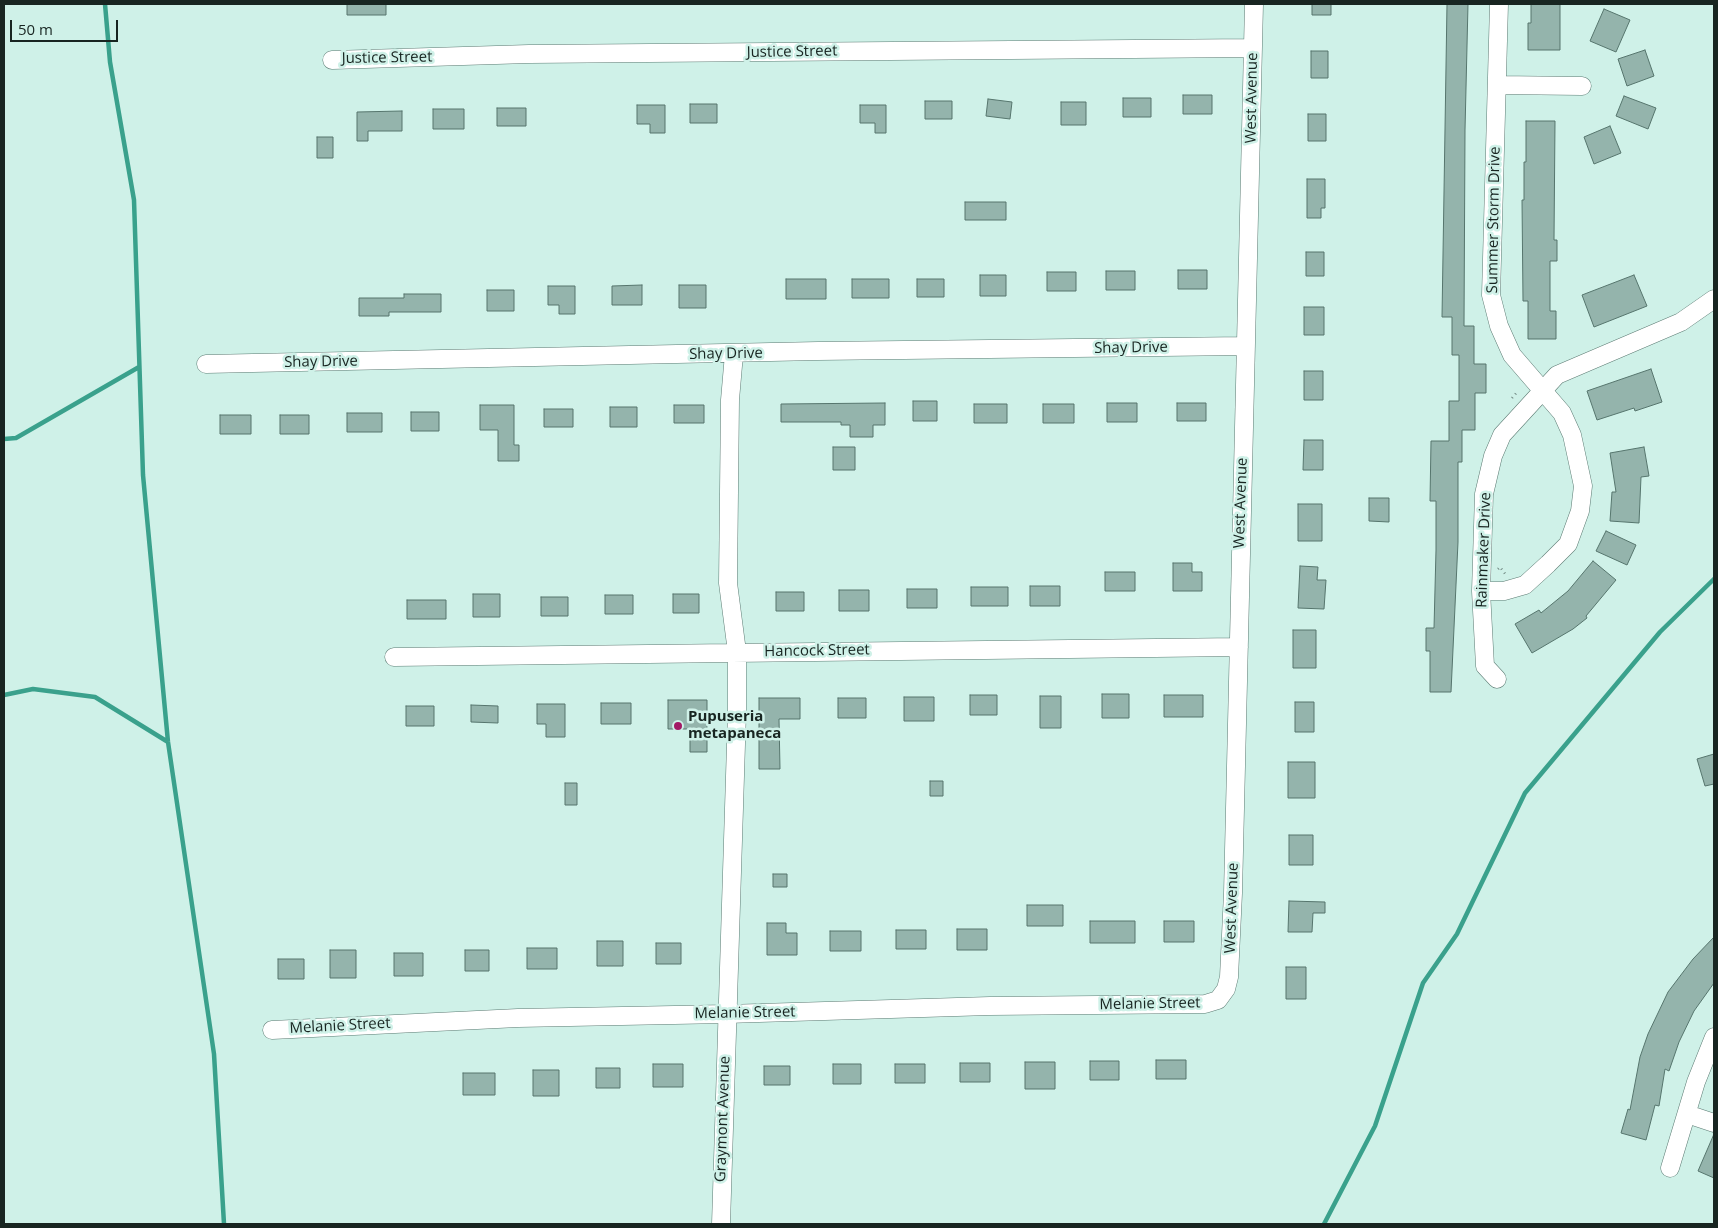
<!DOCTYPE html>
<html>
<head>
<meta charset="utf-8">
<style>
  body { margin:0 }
  #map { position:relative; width:1718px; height:1228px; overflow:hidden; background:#cff1e8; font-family:"Open Sans",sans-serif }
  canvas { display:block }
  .frame { position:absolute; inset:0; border:5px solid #182521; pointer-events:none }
  .scale { position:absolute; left:10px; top:20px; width:108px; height:22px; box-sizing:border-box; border:2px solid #182521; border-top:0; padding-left:6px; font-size:15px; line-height:18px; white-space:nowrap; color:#182521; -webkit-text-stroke:4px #cff1e8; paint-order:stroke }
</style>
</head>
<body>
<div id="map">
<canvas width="1718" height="1228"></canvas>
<div class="frame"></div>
<div class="scale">50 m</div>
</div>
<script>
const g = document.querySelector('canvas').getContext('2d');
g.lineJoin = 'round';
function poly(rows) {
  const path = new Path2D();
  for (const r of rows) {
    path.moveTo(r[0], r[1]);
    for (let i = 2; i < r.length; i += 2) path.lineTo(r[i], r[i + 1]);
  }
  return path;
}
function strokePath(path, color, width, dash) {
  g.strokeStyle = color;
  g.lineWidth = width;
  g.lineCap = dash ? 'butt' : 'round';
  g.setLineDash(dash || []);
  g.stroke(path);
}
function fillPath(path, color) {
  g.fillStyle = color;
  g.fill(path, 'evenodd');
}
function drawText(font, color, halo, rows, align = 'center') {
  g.font = font + ' "Open Sans",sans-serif';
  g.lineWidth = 5;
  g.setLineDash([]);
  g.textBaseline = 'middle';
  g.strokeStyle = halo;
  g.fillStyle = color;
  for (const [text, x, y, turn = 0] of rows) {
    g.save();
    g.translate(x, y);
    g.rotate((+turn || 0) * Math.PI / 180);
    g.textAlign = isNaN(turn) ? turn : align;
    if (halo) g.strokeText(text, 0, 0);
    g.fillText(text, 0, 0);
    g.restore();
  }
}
strokePath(poly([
  [105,4,110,62,134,200,143,475,168,742,214,1054,224,1224],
  [4,439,16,438,139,367],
  [4,695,33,689,95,697,168,742],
  [1324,1224,1375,1126,1423,983,1457,934,1525,793,1660,632,1714,579]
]), '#3aa18c', 4.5);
const building = poly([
  [347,4,386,4,386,15,347,15,347,4],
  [1312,4,1331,4,1331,15,1312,15,1312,4],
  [1447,4,1468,4,1465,130,1464,326,1474,326,1474,364,1486,364,1486,393,1475,393,1475,430,1462,430,1462,462,1458,462,1458,542,1451,692,1430,692,1430,651,1426,651,1426,628,1434,628,1436,550,1436,501,1430,501,1431,441,1449,441,1449,401,1459,401,1459,355,1452,355,1452,317,1442,317,1447,4],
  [1531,4,1560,4,1560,50,1528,50,1528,23,1531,23,1531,4],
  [1604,9,1630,20,1616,52,1590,41,1604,9],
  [1645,50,1654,76,1627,86,1618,59,1645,50],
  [1311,51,1328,51,1328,78,1311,78,1311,51],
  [1183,95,1212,95,1212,114,1183,114,1183,95],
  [1624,96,1656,108,1648,129,1616,116,1624,96],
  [1123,98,1151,98,1151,117,1123,117,1123,98],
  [988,99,1012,102,1010,119,986,116,988,99],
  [925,101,952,101,952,119,925,119,925,101],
  [1061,102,1086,102,1086,125,1061,125,1061,102],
  [690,104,717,104,717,123,690,123,690,104],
  [637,105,665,105,665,133,650,133,650,124,637,124,637,105],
  [860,105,886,105,886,133,875,133,875,123,860,123,860,105],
  [497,108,526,108,526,126,497,126,497,108],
  [433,109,464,109,464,129,433,129,433,109],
  [402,111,402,131,368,131,368,141,357,141,357,112,402,111],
  [1308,114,1326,114,1326,141,1308,141,1308,114],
  [1526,121,1555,121,1554,240,1557,240,1557,261,1550,261,1550,311,1556,311,1556,339,1528,339,1528,301,1523,301,1522,200,1524,200,1524,162,1526,162,1526,121],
  [1610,126,1621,153,1594,164,1584,137,1610,126],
  [317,137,333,137,333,158,317,158,317,137],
  [1307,179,1325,179,1325,208,1321,208,1321,218,1307,218,1307,179],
  [965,202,1006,202,1006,220,965,220,965,202],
  [1306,252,1324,252,1324,276,1306,276,1306,252],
  [1178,270,1207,270,1207,289,1178,289,1178,270],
  [1106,271,1135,271,1135,290,1106,290,1106,271],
  [1047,272,1076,272,1076,291,1047,291,1047,272],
  [980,275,1006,275,1006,296,980,296,980,275],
  [1634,275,1647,306,1594,327,1582,295,1634,275],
  [786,279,826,279,826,299,786,299,786,279],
  [852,279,889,279,889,298,852,298,852,279],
  [917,279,944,279,944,297,917,297,917,279],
  [642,285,642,305,612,305,612,286,642,285],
  [679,285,706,285,706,308,679,308,679,285],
  [548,286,575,286,575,314,559,314,559,305,548,305,548,286],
  [487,290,514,290,514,311,487,311,487,290],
  [404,294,441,294,441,312,389,312,389,316,359,316,359,298,404,298,404,294],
  [1304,307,1324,307,1324,335,1304,335,1304,307],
  [1651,369,1662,402,1635,411,1634,408,1597,420,1587,391,1651,369],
  [1304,371,1323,371,1323,400,1304,400,1304,371],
  [913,401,937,401,937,421,913,421,913,401],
  [885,403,885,425,873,425,873,437,850,437,850,425,841,425,841,422,781,422,781,404,885,403],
  [1107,403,1137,403,1137,422,1107,422,1107,403],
  [1177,403,1206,403,1206,421,1177,421,1177,403],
  [974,404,1007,404,1007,423,974,423,974,404],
  [1043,404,1074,404,1074,423,1043,423,1043,404],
  [480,405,514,405,514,445,519,445,519,461,498,461,498,430,480,430,480,405],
  [674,405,704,405,704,423,674,423,674,405],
  [610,407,637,407,637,427,610,427,610,407],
  [544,409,573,409,573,427,544,427,544,409],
  [411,412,439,412,439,431,411,431,411,412],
  [347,413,382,413,382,432,347,432,347,413],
  [220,415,251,415,251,434,220,434,220,415],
  [280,415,309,415,309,434,280,434,280,415],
  [1304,440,1323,440,1323,470,1303,470,1304,440],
  [833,447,855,447,855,470,833,470,833,447],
  [1644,447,1649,476,1641,477,1639,523,1610,521,1612,492,1616,492,1610,453,1644,447],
  [1369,498,1389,498,1389,522,1369,521,1369,498],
  [1298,504,1322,504,1322,541,1298,541,1298,504],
  [1606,531,1636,545,1627,565,1596,551,1606,531],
  [1593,561,1616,580,1586,616,1587,618,1573,629,1532,653,1515,624,1539,610,1541,613,1568,591,1593,561],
  [1173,563,1192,563,1192,572,1202,572,1202,591,1173,591,1173,563],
  [1300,566,1318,567,1317,580,1326,580,1324,609,1298,608,1300,566],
  [1105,572,1135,572,1135,591,1105,591,1105,572],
  [1030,586,1060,586,1060,606,1030,606,1030,586],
  [971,587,1008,587,1008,606,971,606,971,587],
  [907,589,937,589,937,608,907,608,907,589],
  [839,590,869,590,869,611,839,611,839,590],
  [776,592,804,592,804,611,776,611,776,592],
  [473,594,500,594,500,617,473,617,473,594],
  [673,594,699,594,699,613,673,613,673,594],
  [605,595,633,595,633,614,605,614,605,595],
  [541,597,568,597,568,616,541,616,541,597],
  [407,600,446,600,446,619,407,619,407,600],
  [1293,630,1316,630,1316,668,1293,668,1293,630],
  [1102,694,1129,694,1129,718,1102,718,1102,694],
  [970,695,997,695,997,715,970,715,970,695],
  [1164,695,1203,695,1203,717,1164,717,1164,695],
  [1040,696,1061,696,1061,728,1040,728,1040,696],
  [904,697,934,697,934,721,904,721,904,697],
  [759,698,800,698,800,719,779,719,780,769,759,769,759,698],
  [838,698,866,698,866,718,838,718,838,698],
  [668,700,707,700,707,752,690,752,690,729,668,729,668,700],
  [1295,702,1314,702,1314,732,1295,732,1295,702],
  [601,703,631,703,631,724,601,724,601,703],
  [537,704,565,704,565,737,546,737,546,724,537,724,537,704],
  [471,705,498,706,498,723,471,722,471,705],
  [406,706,434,706,434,726,406,726,406,706],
  [1714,754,1714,784,1705,786,1697,759,1714,754],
  [1288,762,1315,762,1315,798,1288,798,1288,762],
  [930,781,943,781,943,796,930,796,930,781],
  [565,783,577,783,577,805,565,805,565,783],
  [1289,835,1313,835,1313,865,1289,865,1289,835],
  [773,874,787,874,787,887,773,887,773,874],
  [1289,901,1325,902,1325,913,1313,913,1312,932,1288,932,1289,901],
  [1027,905,1063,905,1063,926,1027,926,1027,905],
  [1090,921,1135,921,1135,943,1090,943,1090,921],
  [1164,921,1194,921,1194,942,1164,942,1164,921],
  [767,923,786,923,786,933,797,933,797,955,767,955,767,923],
  [957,929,987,929,987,950,957,950,957,929],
  [896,930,926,930,926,949,896,949,896,930],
  [830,931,861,931,861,951,830,951,830,931],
  [1714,937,1714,983,1694,1011,1679,1042,1669,1071,1665,1069,1659,1106,1655,1105,1646,1140,1621,1133,1628,1109,1630,1110,1640,1057,1648,1034,1668,992,1693,959,1714,937],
  [597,941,623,941,623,966,597,966,597,941],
  [656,943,681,943,681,964,656,964,656,943],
  [527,948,557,948,557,969,527,969,527,948],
  [330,950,356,950,356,978,330,978,330,950],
  [465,950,489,950,489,971,465,971,465,950],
  [394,953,423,953,423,976,394,976,394,953],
  [278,959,304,959,304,979,278,979,278,959],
  [1286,967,1306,967,1306,999,1286,999,1286,967],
  [1156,1060,1186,1060,1186,1079,1156,1079,1156,1060],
  [1090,1061,1119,1061,1119,1080,1090,1080,1090,1061],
  [1025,1062,1055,1062,1055,1089,1025,1089,1025,1062],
  [960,1063,990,1063,990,1082,960,1082,960,1063],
  [653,1064,683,1064,683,1087,653,1087,653,1064],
  [833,1064,861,1064,861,1084,833,1084,833,1064],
  [895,1064,925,1064,925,1083,895,1083,895,1064],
  [764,1066,790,1066,790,1085,764,1085,764,1066],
  [596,1068,620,1068,620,1088,596,1088,596,1068],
  [533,1070,559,1070,559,1096,533,1096,533,1070],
  [463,1073,495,1073,495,1095,463,1095,463,1073],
  [1714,1134,1714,1178,1698,1171,1714,1134]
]);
fillPath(building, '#94b4ac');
strokePath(building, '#56756d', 1);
const minor = poly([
  [332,60,529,54,1253,48],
  [1497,85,1582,86],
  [206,364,818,351,1246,346],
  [1481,591,1504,591,1525,585,1548,564,1568,544,1580,511,1583,486,1572,435,1562,413,1512,355,1499,326,1491,295,1499,4],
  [394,657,1239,647],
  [1497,679,1485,666,1481,591,1484,494,1493,456,1502,435,1557,375,1681,322,1714,299],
  [272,1030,518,1018,726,1014,990,1006,1205,1004,1218,1000,1226,989,1229,977,1233,893,1254,4],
  [1687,1114,1714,1123],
  [1670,1168,1696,1082,1714,1037],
  [721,1224,737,712,737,652,728,583,730,400,734,354]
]);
strokePath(minor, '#5c7b73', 19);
strokePath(poly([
  [1512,398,1518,391],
  [1498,569,1500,567,1506,575]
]), '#708781', 2.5, [1, 4]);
strokePath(minor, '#fff', 18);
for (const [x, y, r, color] of [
  [678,726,5,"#a21964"]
]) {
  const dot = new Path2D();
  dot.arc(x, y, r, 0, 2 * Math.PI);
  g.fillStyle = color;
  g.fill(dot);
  strokePath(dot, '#cff1e8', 2);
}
drawText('15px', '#182521', '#cff1e8', [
  ["Justice Street",792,52,-1],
  ["Justice Street",387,58,-1],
  ["West Avenue",1252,98,-89],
  ["Summer Storm Drive",1494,220,-89],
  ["Shay Drive",1131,348,-1],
  ["Shay Drive",726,354,-1],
  ["Shay Drive",321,362,-1],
  ["West Avenue",1241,503,-88],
  ["Rainmaker Drive",1484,550,-88],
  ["Hancock Street",817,651,-1],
  ["West Avenue",1232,908,-88],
  ["Melanie Street",1150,1004,-1],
  ["Melanie Street",745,1013,-1],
  ["Melanie Street",340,1026,-3],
  ["Graymont Avenue",723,1119,-88]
]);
drawText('bold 15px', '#182521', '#cff1e8', [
  ["Pupuseria",688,717],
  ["metapaneca",688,734]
], 'left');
</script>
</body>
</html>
